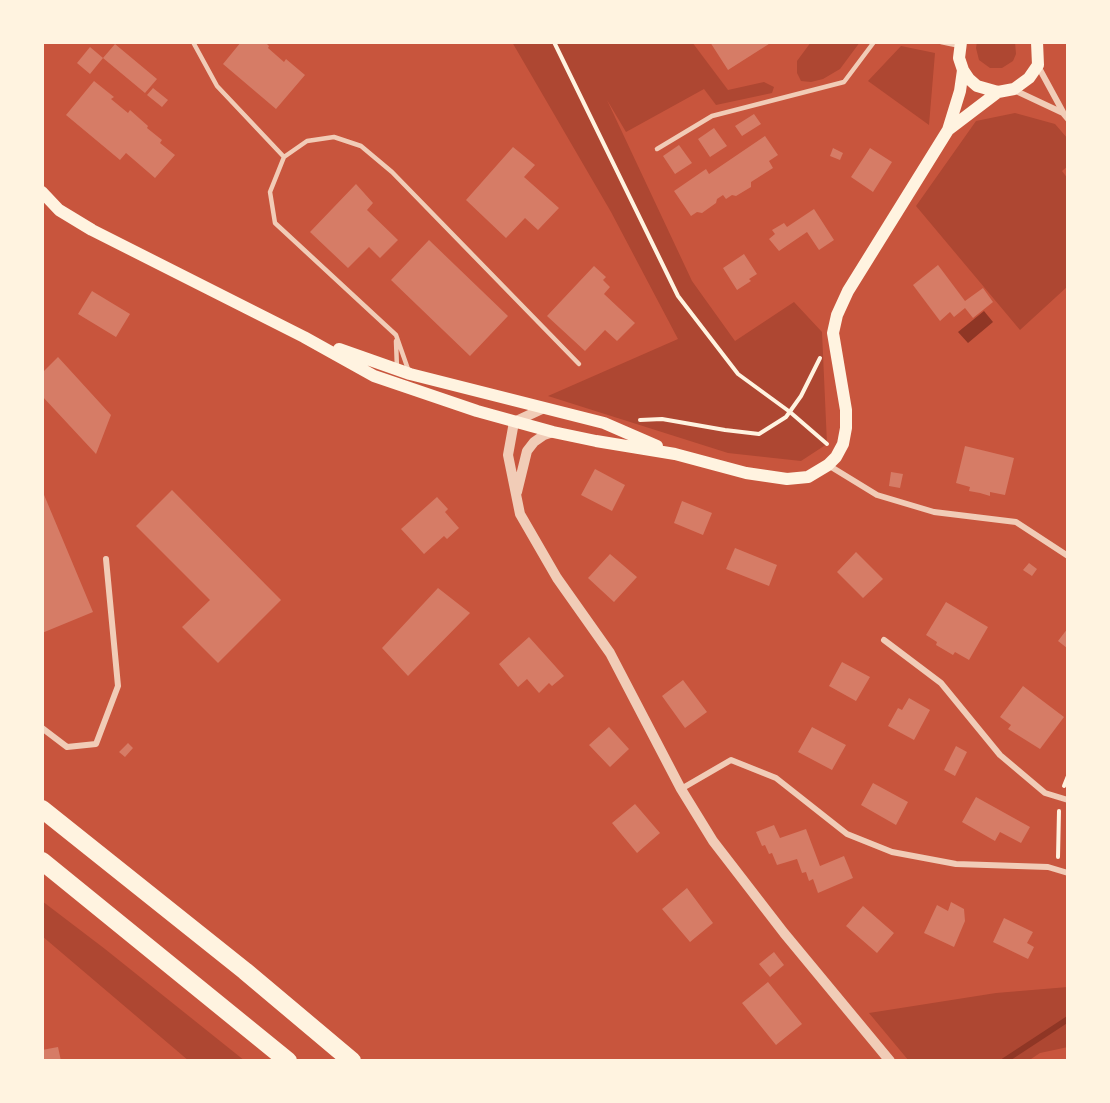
<!DOCTYPE html>
<html>
<head>
<meta charset="utf-8">
<style>
  body { margin:0 }
  #map { position:relative; width:1110px; height:1103px; overflow:hidden; background:#c8553d; font-family:"Sofia Sans Condensed",sans-serif }
  canvas { display:block }
  .frame { position:absolute; inset:0; border:44px solid #fff3e0; pointer-events:none }
</style>
</head>
<body>
<div id="map">
<canvas width="1110" height="1103"></canvas>
<div class="frame"></div>
</div>
<script>
const g = document.querySelector('canvas').getContext('2d');
g.lineJoin = 'round';
function fillPath(path, color) {
  g.fillStyle = color;
  g.fill(path, 'evenodd');
}
function poly(rows) {
  const path = new Path2D();
  for (const r of rows) {
    path.moveTo(r[0], r[1]);
    for (let i = 2; i < r.length; i += 2) path.lineTo(r[i], r[i + 1]);
  }
  return path;
}
function strokePath(path, color, width, dash) {
  g.strokeStyle = color;
  g.lineWidth = width;
  g.lineCap = dash ? 'butt' : 'round';
  g.setLineDash(dash || []);
  g.stroke(path);
}
fillPath(poly([
  [512,42,692,42,728,90,764,82,774,87,772,93,716,105,704,89,626,132,607,100,692,281,735,341,794,302,822,332,827,444,801,461,728,453,548,396,678,339,611,212],
  [811,42,860,42,840,69,823,79,811,82,801,81,797,73,797,61],
  [977,42,1015,42,1016,54,1013,61,1002,68,990,68,979,60,976,48],
  [901,46,935,53,929,125,868,81],
  [1015,113,1055,124,1068,139,1068,166,1062,171,1068,179,1068,286,1020,330,916,206,976,121],
  [42,901,105,949,245,1061,189,1061,42,936],
  [1068,987,1068,1047,1040,1053,1028,1061,909,1061,869,1013,996,993]
]), '#ae4732');
fillPath(poly([
  [984,311,993,322,968,343,958,332]
]), '#8f3625');
strokePath(poly([
  [1004,1061,1068,1019]
]), '#8f3625', 6);
fillPath(poly([
  [241,42,265,42,269,46,268,48,284,62,286,59,305,75,276,109,223,64],
  [710,42,772,42,728,70],
  [115,44,157,79,145,93,103,58],
  [90,47,103,58,90,74,77,63],
  [94,81,114,97,111,99,128,113,130,110,148,126,147,128,162,140,160,143,175,155,155,178,126,153,120,160,66,115],
  [153,88,168,100,162,107,147,95],
  [754,114,761,124,742,136,735,126],
  [714,128,727,146,710,157,698,139],
  [765,136,778,155,769,161,773,168,751,182,751,187,736,196,732,195,726,199,723,195,717,199,716,203,702,213,697,212,691,216,674,191,706,169,709,174],
  [679,145,692,163,675,174,663,156],
  [513,147,535,165,524,177,559,208,538,230,525,218,506,238,466,200],
  [833,148,843,153,840,160,830,156],
  [870,148,892,162,873,192,851,177],
  [356,184,373,203,367,210,398,240,380,258,369,247,348,268,310,232],
  [814,209,834,240,819,250,807,232,779,251,769,239,775,234,772,230,784,223,787,227],
  [429,240,508,316,470,356,391,280],
  [744,254,757,274,749,279,751,281,737,290,723,268],
  [938,265,965,301,983,288,993,302,973,318,965,308,954,317,950,312,940,321,913,285],
  [594,266,606,277,603,280,610,287,604,294,635,323,617,341,605,330,585,351,547,316],
  [92,291,130,314,116,337,78,314],
  [58,357,111,415,96,454,42,396,42,373],
  [965,446,1014,458,1005,495,990,492,990,496,980,493,969,491,970,487,956,483],
  [595,469,625,485,612,511,581,495],
  [891,472,903,474,900,488,889,486],
  [42,490,93,612,42,633],
  [172,490,281,600,218,663,182,627,210,600,136,526],
  [437,497,448,509,445,512,459,528,447,539,444,536,424,554,401,529],
  [682,501,712,513,703,535,674,523],
  [735,548,777,565,769,586,726,569],
  [856,552,883,579,863,598,837,572],
  [610,554,637,577,614,602,588,578],
  [1029,563,1037,569,1032,576,1023,570],
  [438,588,470,613,408,676,382,648],
  [946,602,988,627,969,660,955,652,953,655,936,645,937,642,926,635],
  [1068,628,1068,646,1067,648,1058,641],
  [529,637,564,676,552,686,549,683,539,693,527,679,518,687,499,664],
  [842,662,870,677,856,701,829,686],
  [683,680,707,712,685,728,662,696],
  [1023,686,1064,717,1040,749,1008,729,1011,725,1000,717],
  [909,698,930,710,914,740,888,726,898,708,902,710],
  [609,727,629,749,610,767,589,745],
  [812,727,846,745,832,770,798,752],
  [128,743,133,748,125,757,119,752],
  [956,746,967,752,955,776,944,770],
  [873,783,908,802,896,825,861,805],
  [976,797,1030,827,1021,843,1000,832,995,841,962,822],
  [635,804,660,833,637,853,612,823],
  [774,825,780,838,806,829,820,866,844,856,853,878,818,893,813,879,809,881,806,872,802,873,797,859,777,865,772,853,769,854,765,845,762,846,756,832],
  [687,888,713,923,690,942,662,909],
  [951,902,964,909,965,921,954,947,924,933,937,905,948,911],
  [863,906,894,933,877,953,846,926],
  [1004,918,1033,932,1027,943,1034,947,1028,959,993,942],
  [774,952,784,965,770,977,759,964],
  [768,982,802,1024,776,1045,742,1003],
  [58,1047,61,1061,42,1061,42,1050]
]), '#d67c66');
strokePath(poly([
  [554,42,678,296,738,374,790,412,827,444],
  [640,420,662,419,725,430,759,434,786,417,801,396,820,358],
  [1064,786,1068,776],
  [1058,857,1059,811]
]), '#fff3e0', 4);
strokePath(poly([
  [193,42,217,86,284,157],
  [941,42,960,46],
  [657,149,712,116,844,82,874,42],
  [396,341,397,369],
  [409,372,396,335,275,223,270,192,284,157,307,141,334,137,361,146,392,172,579,364]
]), '#f1ccb7', 4.5);
strokePath(poly([
  [1038,66,1063,112],
  [1014,90,1063,113,1068,119],
  [828,465,877,495,934,512,1016,522,1068,556],
  [884,640,941,683,1000,755,1045,793,1068,800],
  [42,728,67,747,96,744,118,686,106,559],
  [681,789,731,760,776,778,847,834,892,852,956,864,1048,867,1068,873]
]), '#f1ccb7', 6);
strokePath(poly([
  [542,409,514,422,508,455,520,514,557,578,610,653,681,789,713,841,784,933,890,1061],
  [517,492,527,451,534,442,544,435,553,432]
]), '#f1ccb7', 10);
strokePath(poly([
  [961,42,959,58,963,70,969,79,977,86,998,92,1014,89,1029,78,1038,65,1037,42],
  [948,130,998,92],
  [42,192,59,210,92,230,304,337,374,376,477,411,553,432,596,441,675,454,746,473,787,479,808,477,828,465,836,457,843,444,846,428,846,410,833,333,837,315,848,291,948,130,960,91,963,70],
  [339,349,410,374,604,423,657,446]
]), '#fff3e0', 12);
strokePath(poly([
  [42,809,245,971,352,1061],
  [42,861,288,1061]
]), '#fff3e0', 18);
</script>
</body>
</html>
